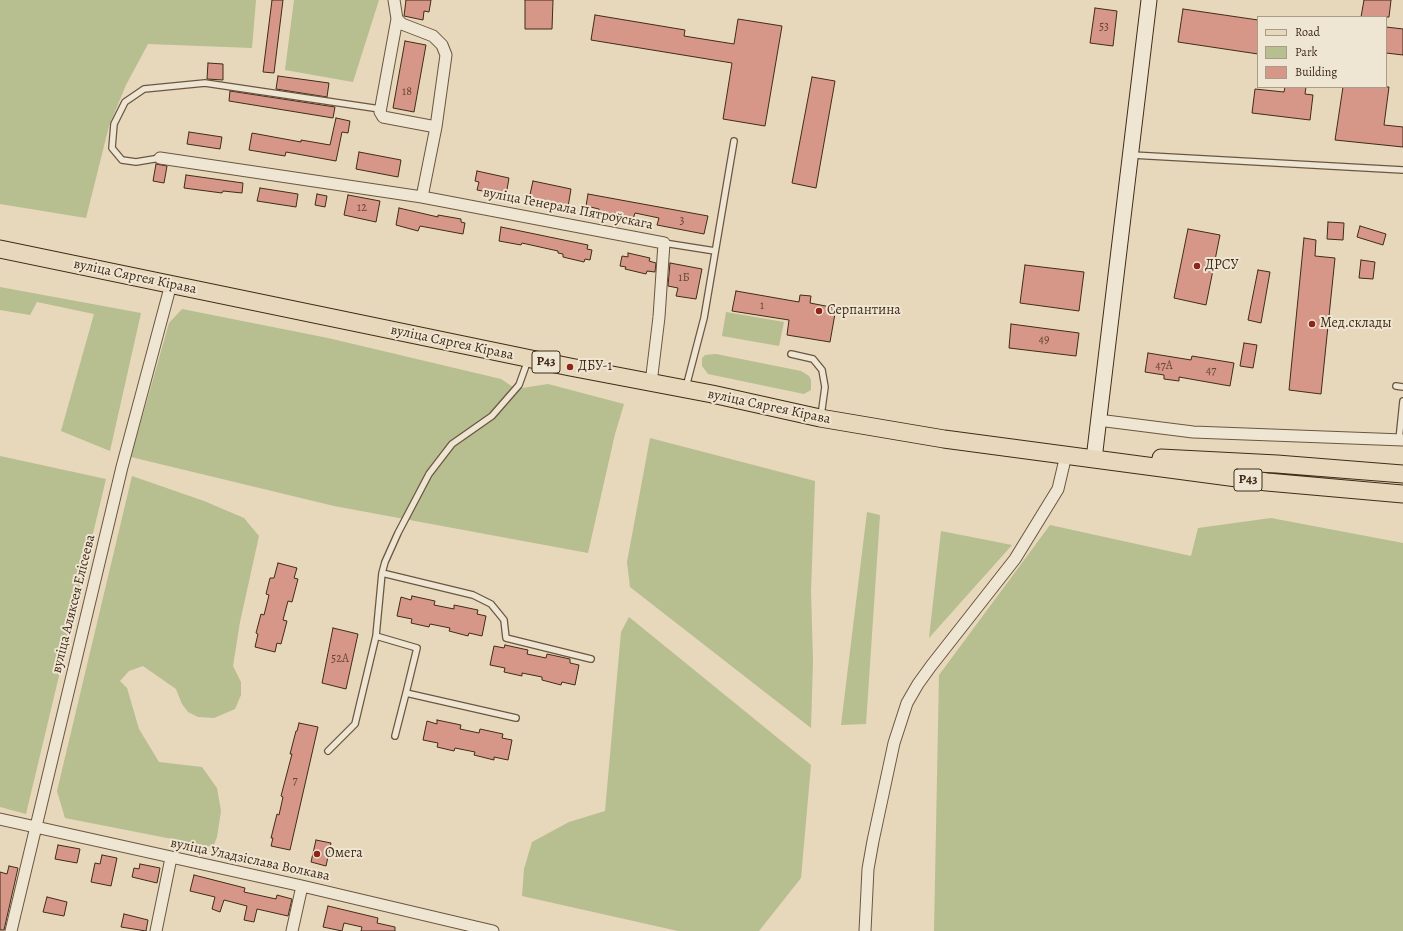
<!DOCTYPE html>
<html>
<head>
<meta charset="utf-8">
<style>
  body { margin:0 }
  #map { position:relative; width:1403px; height:931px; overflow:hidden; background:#e7d7bb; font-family:Alegreya,serif }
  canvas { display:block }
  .legend { position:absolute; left:1257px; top:16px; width:130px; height:72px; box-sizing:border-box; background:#efe5d3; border:1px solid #a99b88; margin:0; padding:5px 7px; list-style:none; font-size:12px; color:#402c17 }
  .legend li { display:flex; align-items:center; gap:8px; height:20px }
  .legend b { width:20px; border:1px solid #a99b88 }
</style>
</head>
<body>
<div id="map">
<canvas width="1403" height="931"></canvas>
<ul class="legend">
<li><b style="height:5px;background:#e7d7bb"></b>Road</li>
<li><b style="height:11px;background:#b7be8f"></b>Park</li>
<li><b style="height:11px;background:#d69789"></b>Building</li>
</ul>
</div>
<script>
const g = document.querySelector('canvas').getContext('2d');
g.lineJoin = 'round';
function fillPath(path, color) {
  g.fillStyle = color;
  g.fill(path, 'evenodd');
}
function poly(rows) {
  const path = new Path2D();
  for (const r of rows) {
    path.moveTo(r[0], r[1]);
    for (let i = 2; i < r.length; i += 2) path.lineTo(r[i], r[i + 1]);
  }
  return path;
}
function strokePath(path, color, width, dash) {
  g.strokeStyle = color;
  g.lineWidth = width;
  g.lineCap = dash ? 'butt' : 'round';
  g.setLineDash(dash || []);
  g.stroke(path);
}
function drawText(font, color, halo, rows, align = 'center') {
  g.font = font + ' Alegreya,serif';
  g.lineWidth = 4;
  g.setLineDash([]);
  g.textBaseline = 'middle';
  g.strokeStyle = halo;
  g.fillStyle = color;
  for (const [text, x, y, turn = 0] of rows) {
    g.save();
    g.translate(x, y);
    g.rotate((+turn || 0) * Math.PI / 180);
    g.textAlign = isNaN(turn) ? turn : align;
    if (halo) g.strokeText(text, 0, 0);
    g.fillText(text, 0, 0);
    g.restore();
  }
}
fillPath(poly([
  [0,0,256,0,252,48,148,44,126,85,109,126,86,218,0,204],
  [294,0,379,0,353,82,285,70],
  [0,287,141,313,110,451,61,431,94,314,37,302,30,315,0,310],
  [182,309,328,338,501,379,516,389,548,384,624,404,615,434,588,553,334,506,131,457,169,323],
  [726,312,784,322,779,346,722,336],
  [716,354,801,371,809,376,811,380,811,390,804,394,708,374,702,366,702,358,705,355],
  [650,438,815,481,811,591,813,661,811,728,630,587,627,562],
  [0,456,106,479,26,814,0,807],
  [132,476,204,501,244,518,259,536,240,622,233,666,241,682,241,695,235,709,214,718,198,717,188,712,182,704,176,689,143,666,129,671,120,681,127,688,139,729,159,762,202,767,217,788,221,811,217,837,213,847,65,818,57,791],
  [867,512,880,515,866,724,841,725],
  [1271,518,1403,543,1403,931,934,931,939,675,1050,525,1191,556,1198,528],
  [941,531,1012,545,929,638],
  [629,617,811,765,801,878,759,931,678,931,522,896,524,869,532,842,569,822,605,811,621,632]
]), '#b7be8f');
const building = poly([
  [272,0,283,0,274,73,263,72,272,0],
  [406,0,431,0,429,12,424,11,423,20,404,16,406,0],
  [525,0,553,0,552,29,525,29,525,0],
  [1364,0,1391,0,1389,17,1361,17,1364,0],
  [1095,8,1117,11,1113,46,1090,43,1095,8],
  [1183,9,1258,20,1258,54,1178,42,1183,9],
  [595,15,685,30,684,36,734,44,738,19,782,26,765,126,723,119,732,63,591,40,595,15],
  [1386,27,1403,29,1403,55,1386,53,1386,27],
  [405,41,426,45,414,112,393,108,405,41],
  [208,63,223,64,223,80,207,79,208,63],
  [278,76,329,83,327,97,276,89,278,76],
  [812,77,835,81,816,188,792,183,812,77],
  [1285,87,1306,87,1305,94,1313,95,1310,120,1252,113,1255,89,1284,92,1285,87],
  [1343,87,1389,87,1384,125,1403,127,1403,147,1335,140,1343,87],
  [230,91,335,107,333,118,229,101,230,91],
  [336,118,350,121,348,133,342,132,336,161,286,152,285,156,249,150,252,133,301,142,301,140,330,145,336,118],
  [189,132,222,137,220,149,187,144,189,132],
  [359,152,401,160,398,177,356,169,359,152],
  [156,164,167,166,164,183,153,181,156,164],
  [477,171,509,178,506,195,477,190,479,182,475,181,477,171],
  [186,175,243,183,242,193,223,191,222,193,184,188,186,175],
  [533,181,571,189,568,207,529,199,533,181],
  [260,188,298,194,296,207,257,201,260,188],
  [317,194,327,196,325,207,315,205,317,194],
  [588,194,708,216,704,234,657,225,659,218,635,213,633,219,599,213,599,209,586,206,588,194],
  [348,195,380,201,376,222,344,215,348,195],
  [399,208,438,217,438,215,461,219,461,222,465,223,463,234,420,226,418,231,396,225,399,208],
  [1328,222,1344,223,1343,240,1327,239,1328,222],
  [1360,226,1386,234,1383,245,1357,237,1360,226],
  [501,227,588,245,587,249,592,250,590,260,585,259,584,262,563,257,563,254,558,253,558,251,522,243,521,245,499,241,501,227],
  [1188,229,1220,235,1206,305,1174,298,1188,229],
  [1304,238,1316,240,1315,256,1335,258,1321,394,1289,390,1304,238],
  [628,253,650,258,649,261,656,263,655,272,647,271,646,274,625,269,626,267,620,266,622,256,628,257,628,253],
  [1361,260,1375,262,1373,279,1359,278,1361,260],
  [670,263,702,269,696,299,676,296,678,288,668,286,670,263],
  [1025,265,1084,272,1079,311,1020,303,1025,265],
  [1258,270,1270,272,1261,323,1248,320,1258,270],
  [736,291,799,302,800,295,811,296,810,303,836,308,830,342,787,335,789,320,732,311,736,291],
  [1011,324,1079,333,1076,356,1009,348,1011,324],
  [1244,343,1257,345,1253,368,1240,366,1244,343],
  [1148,353,1191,360,1192,356,1234,363,1230,386,1179,377,1179,381,1164,379,1164,375,1145,372,1148,353],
  [278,563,297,568,294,578,298,579,292,602,288,601,283,620,287,621,281,644,277,643,275,652,255,647,258,634,256,633,261,614,264,615,269,595,266,594,270,578,274,578,278,563],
  [412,596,435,601,434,605,454,609,454,605,478,610,477,614,486,616,482,636,469,633,468,636,449,631,450,628,430,624,429,627,411,623,412,619,397,616,401,597,411,600,412,596],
  [333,628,358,634,346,689,322,683,333,628],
  [505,645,528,650,527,654,546,658,547,654,570,659,570,663,579,665,575,685,562,682,561,685,542,680,542,677,522,673,522,676,504,672,505,668,490,665,494,646,504,648,505,645],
  [437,720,461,725,460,729,479,733,480,729,503,734,502,738,512,740,508,760,494,757,494,760,474,755,475,752,455,748,454,751,437,747,438,743,423,740,427,721,437,724,437,720],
  [299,723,318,727,290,850,271,846,273,838,271,838,277,814,279,815,283,797,281,796,292,754,290,754,296,731,297,731,299,723],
  [316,840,331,843,326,866,311,862,316,840],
  [58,845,80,849,77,863,55,859,58,845],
  [102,855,117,858,111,886,91,882,95,863,100,864,102,855],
  [140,864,160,868,157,883,132,877,134,868,139,869,140,864],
  [9,866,18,868,4,930,0,930,0,872,7,874,9,866],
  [194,875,245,888,244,892,276,899,277,895,292,899,288,916,257,909,254,922,244,920,247,906,224,900,220,912,212,909,215,897,190,891,194,875],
  [47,897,67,902,64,916,43,912,47,897],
  [328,906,378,918,377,923,395,927,395,931,361,931,362,927,344,923,342,931,323,927,328,906],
  [124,914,148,920,146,931,121,927,124,914]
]);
fillPath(building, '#d69789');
strokePath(building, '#402c17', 1);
const lane = poly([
  [1132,155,1403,170],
  [160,158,136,162,122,160,112,148,114,124,125,102,144,89,205,83,380,109],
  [664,243,715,251],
  [791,354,813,359,822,370,825,387,821,416],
  [1396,386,1403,387],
  [686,387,704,318,734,141],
  [1399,440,1403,401],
  [382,573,473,595,491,604,500,615,504,620,506,638,591,659],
  [376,636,417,648,406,693,516,718],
  [395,736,406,693],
  [328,751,355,724,376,636,382,573,385,562,398,533,429,474,452,444,492,416,519,385,528,360]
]);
const street = poly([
  [394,0,397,19,402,24,433,36,442,45,446,55,436,127,422,197],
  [397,19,380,112,383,117,436,127],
  [160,158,422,197,664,243,659,317,651,383],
  [1098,420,1193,432,1403,440],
  [0,819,302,886,493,931],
  [11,931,122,467,171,284],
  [156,931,171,858],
  [292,931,302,886],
  [865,931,868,869,873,841,894,743,907,703,918,684,931,666,1015,559,1058,489,1066,455]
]);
const secondary = poly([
  [1094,459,1149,0]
]);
const primary = poly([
  [0,249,570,367,712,394,820,418,944,439,1267,482,1403,494],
  [1161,458,1277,464,1403,474]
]);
strokePath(lane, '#6a5740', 8);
strokePath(street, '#6a5740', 13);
strokePath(secondary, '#402c17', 17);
strokePath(primary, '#402c17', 19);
strokePath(lane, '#efe5d3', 5.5);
strokePath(street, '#efe5d3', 11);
strokePath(secondary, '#efe5d3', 15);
strokePath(primary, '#e7d7bb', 17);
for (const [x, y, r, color] of [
  [1197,266,4,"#8f2418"],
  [819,311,4,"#8f2418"],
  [1312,324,4,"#8f2418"],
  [570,367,4,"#8f2418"],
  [317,854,4,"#8f2418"]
]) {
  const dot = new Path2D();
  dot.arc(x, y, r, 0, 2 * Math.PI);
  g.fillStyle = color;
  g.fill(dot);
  strokePath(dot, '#efe5d3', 1.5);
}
drawText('12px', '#664734', null, [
  ["53",1104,27],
  ["18",407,92],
  ["12",362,208],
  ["3",682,221],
  ["1Б",684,278],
  ["1",762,306],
  ["49",1044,340],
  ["47А",1164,366],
  ["47",1211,371],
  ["52А",340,659],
  ["7",295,781]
]);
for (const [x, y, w] of [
  [546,362,28],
  [1248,480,28]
]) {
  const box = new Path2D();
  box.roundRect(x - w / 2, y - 11, w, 22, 3);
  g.fillStyle = '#efe5d3';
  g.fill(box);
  strokePath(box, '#402c17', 1);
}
drawText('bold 13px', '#402c17', null, [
  ["Р43",546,362],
  ["Р43",1248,480]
]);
drawText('14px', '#402c17', '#efe5d3', [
  ["вуліца Генерала Пятроўскага",568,209,11],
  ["вуліца Сяргея Кірава",135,277,12],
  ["вуліца Сяргея Кірава",452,343,12],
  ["вуліца Сяргея Кірава",769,407,12],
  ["вуліца Аляксея Елісеева",74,604,-76],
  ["вуліца Уладзіслава Волкава",250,860,12]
]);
drawText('14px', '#402c17', '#efe5d3', [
  ["ДРСУ",1205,266],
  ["Серпантина",827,311],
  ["Мед.склады",1320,324],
  ["ДБУ-1",578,367],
  ["Омега",325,854]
], 'left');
</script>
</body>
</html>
